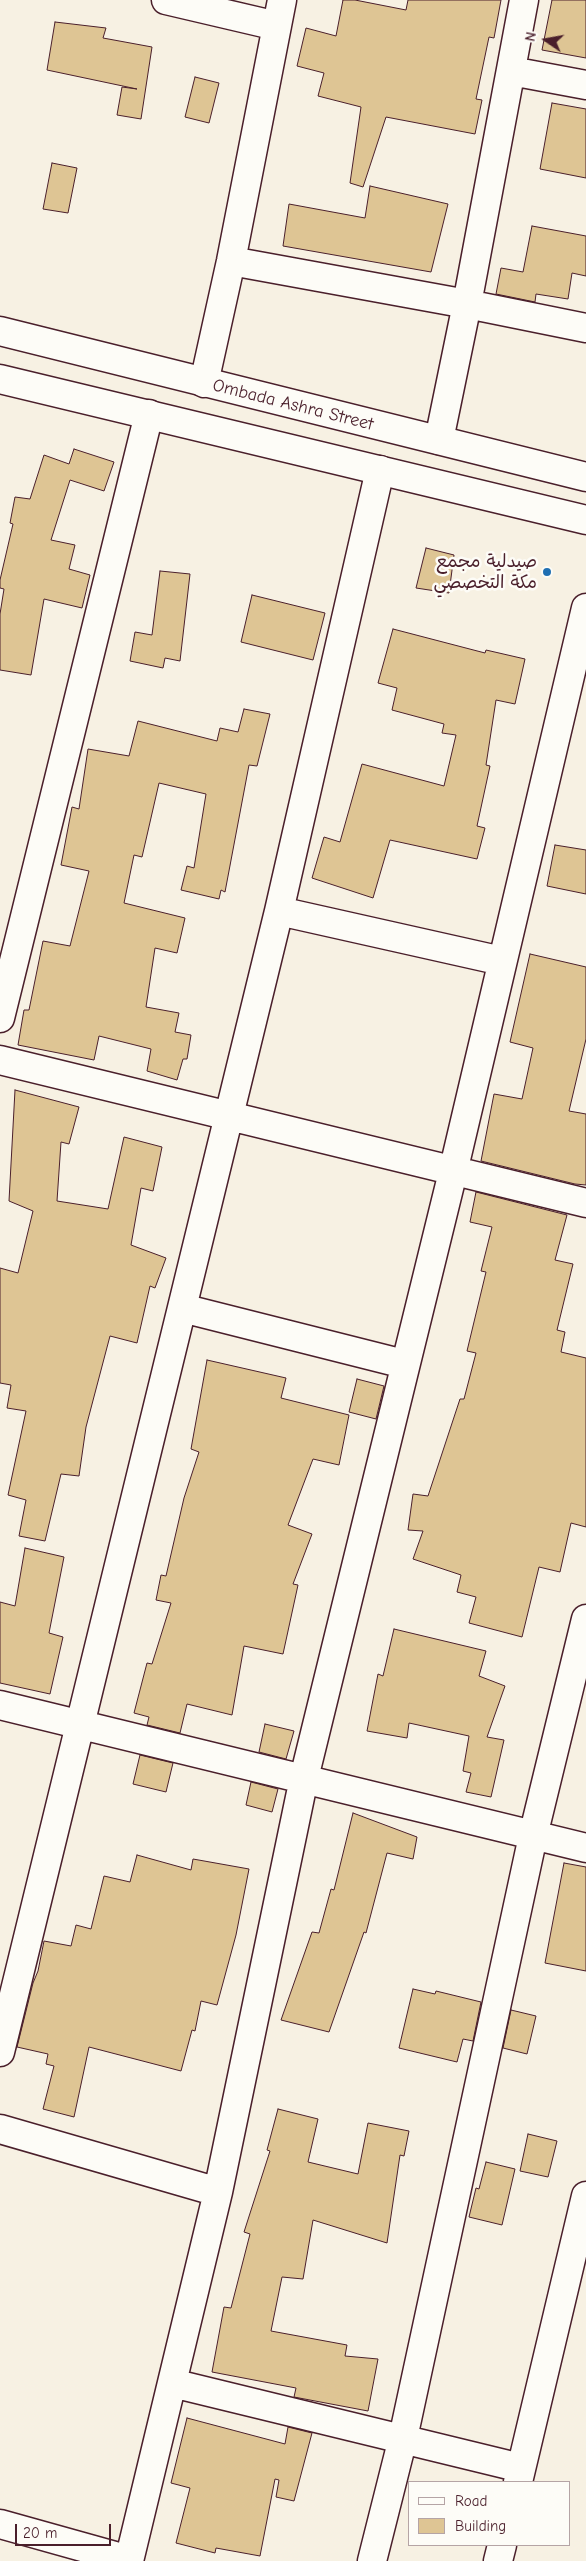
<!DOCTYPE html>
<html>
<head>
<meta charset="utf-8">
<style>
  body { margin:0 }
  #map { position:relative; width:586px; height:2561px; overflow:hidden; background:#f7f1e3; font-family:"Comic Neue",sans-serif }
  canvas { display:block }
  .legend { position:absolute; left:408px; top:2481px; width:162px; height:65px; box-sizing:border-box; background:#fdfcf7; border:1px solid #b5a4a5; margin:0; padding:6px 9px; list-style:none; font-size:15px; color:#4a1f2b }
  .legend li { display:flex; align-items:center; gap:10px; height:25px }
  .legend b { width:25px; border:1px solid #b5a4a5 }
  .north { position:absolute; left:521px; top:15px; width:50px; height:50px; -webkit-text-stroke:4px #fdfcf7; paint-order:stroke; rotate:282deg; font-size:14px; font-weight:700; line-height:20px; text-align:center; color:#4a1f2b }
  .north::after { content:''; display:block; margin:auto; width:18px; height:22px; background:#4a1f2b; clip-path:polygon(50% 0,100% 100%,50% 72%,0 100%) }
  .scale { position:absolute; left:15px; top:2524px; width:96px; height:22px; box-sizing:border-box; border:2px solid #4a1f2b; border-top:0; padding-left:6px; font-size:15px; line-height:18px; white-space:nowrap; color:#4a1f2b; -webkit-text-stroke:4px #fdfcf7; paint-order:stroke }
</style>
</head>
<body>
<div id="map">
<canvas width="586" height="2561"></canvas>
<ul class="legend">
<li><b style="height:6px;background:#fdfcf7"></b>Road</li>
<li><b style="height:14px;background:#dec594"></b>Building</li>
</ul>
<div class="north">N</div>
<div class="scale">20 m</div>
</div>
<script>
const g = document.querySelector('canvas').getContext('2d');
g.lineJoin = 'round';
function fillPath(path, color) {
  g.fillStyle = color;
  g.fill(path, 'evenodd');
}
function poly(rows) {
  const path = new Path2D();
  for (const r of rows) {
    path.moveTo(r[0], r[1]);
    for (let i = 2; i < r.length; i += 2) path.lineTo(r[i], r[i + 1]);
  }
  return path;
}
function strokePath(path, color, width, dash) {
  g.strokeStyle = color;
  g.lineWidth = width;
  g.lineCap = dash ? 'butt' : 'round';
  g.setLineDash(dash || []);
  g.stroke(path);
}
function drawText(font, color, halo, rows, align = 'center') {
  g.font = font + ' "Comic Neue","Playpen Sans Arabic",sans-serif';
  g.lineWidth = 5;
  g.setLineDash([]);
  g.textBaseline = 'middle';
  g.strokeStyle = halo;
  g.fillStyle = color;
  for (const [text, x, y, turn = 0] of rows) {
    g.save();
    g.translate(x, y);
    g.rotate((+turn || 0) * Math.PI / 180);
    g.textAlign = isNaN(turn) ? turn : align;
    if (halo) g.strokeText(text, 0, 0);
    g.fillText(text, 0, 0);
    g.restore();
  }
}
const building = poly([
  [343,0,355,0,406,10,408,0,501,0,494,38,489,37,476,99,482,100,475,134,386,117,363,187,350,183,361,107,318,96,324,73,297,66,306,28,336,36,343,0],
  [552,0,586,0,586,58,542,50,552,0],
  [55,22,106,28,103,38,152,47,141,119,117,115,122,87,137,89,47,70,55,22],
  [195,77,219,83,209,123,185,117,195,77],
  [552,103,586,109,586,178,540,169,552,103],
  [52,163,77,168,68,213,43,209,52,163],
  [370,186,448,204,431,272,283,246,289,204,365,218,370,186],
  [532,226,586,236,586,276,572,273,568,299,536,294,535,302,496,294,501,268,523,272,532,226],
  [74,449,114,462,104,491,70,480,51,540,75,545,69,569,90,575,82,608,44,599,31,675,0,670,0,614,4,589,0,588,0,580,13,524,10,523,15,497,30,499,44,455,69,464,74,449],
  [426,548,454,555,449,593,416,588,426,548],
  [160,571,190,574,180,661,165,658,163,668,130,661,135,632,152,635,160,571],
  [252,595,325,613,313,660,241,642,252,595],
  [393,629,485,653,486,650,525,659,515,704,496,700,486,765,490,766,477,826,485,828,477,859,390,840,373,898,312,878,324,837,340,842,362,764,444,786,456,735,442,733,444,724,392,710,397,688,378,683,393,629],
  [244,709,270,714,257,766,249,765,225,892,221,890,219,899,181,890,187,866,194,868,206,794,159,783,142,857,134,855,124,903,185,918,177,953,155,948,146,1007,179,1013,175,1032,191,1035,187,1059,183,1059,177,1080,147,1071,151,1049,99,1036,94,1060,18,1045,24,1010,29,1010,43,941,70,946,89,871,61,865,72,807,79,809,88,749,129,756,138,721,217,741,220,728,238,732,244,709],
  [555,845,586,850,586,894,547,886,555,845],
  [530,954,586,967,586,1039,569,1111,586,1114,586,1185,575,1184,481,1161,494,1094,522,1099,533,1048,510,1042,530,954],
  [15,1090,79,1107,69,1144,61,1142,57,1201,108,1209,124,1137,162,1147,153,1191,141,1188,131,1245,166,1258,155,1288,150,1286,137,1343,110,1336,86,1427,79,1476,61,1474,45,1541,19,1536,26,1500,8,1495,26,1411,7,1408,11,1385,0,1383,0,1268,18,1273,33,1211,9,1201,15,1090],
  [476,1192,567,1215,555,1260,573,1264,557,1330,565,1332,561,1352,586,1358,586,1527,571,1523,560,1572,539,1567,522,1637,469,1623,476,1597,457,1592,461,1575,413,1559,423,1531,408,1530,413,1494,428,1496,460,1399,464,1399,476,1353,467,1351,486,1272,481,1271,492,1227,470,1222,476,1192],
  [207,1360,286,1378,281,1398,349,1415,339,1465,313,1459,288,1525,312,1534,293,1584,298,1585,283,1654,244,1646,232,1715,187,1704,180,1733,147,1725,149,1717,134,1713,147,1663,152,1664,171,1603,156,1600,161,1575,166,1576,184,1498,199,1452,191,1449,207,1360],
  [357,1379,384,1386,376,1419,349,1412,357,1379],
  [25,1548,64,1557,49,1633,63,1637,50,1694,0,1683,0,1602,15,1606,25,1548],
  [394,1629,486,1651,479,1676,505,1686,487,1737,504,1740,491,1797,466,1792,471,1773,463,1771,469,1736,409,1723,407,1738,367,1731,378,1674,383,1676,394,1629],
  [265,1724,294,1731,286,1759,259,1752,265,1724],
  [140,1755,173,1763,166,1792,133,1784,140,1755],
  [251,1782,278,1789,272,1812,246,1805,251,1782],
  [353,1813,417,1837,413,1859,387,1853,366,1933,364,1932,329,2032,281,2020,312,1932,319,1933,331,1889,334,1890,353,1813],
  [137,1855,191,1870,193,1859,249,1869,236,1935,217,2005,201,2001,195,2031,192,2030,181,2071,89,2047,74,2117,43,2109,54,2066,46,2064,48,2054,17,2047,33,1983,38,1971,44,1941,71,1946,76,1925,91,1929,104,1876,130,1882,137,1855],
  [564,1863,586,1867,586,1971,545,1963,564,1863],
  [413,1989,435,1994,436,1991,481,2002,473,2041,463,2039,457,2062,399,2048,413,1989],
  [511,2010,536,2016,527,2054,503,2048,511,2010],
  [278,2109,318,2119,308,2162,358,2174,368,2123,409,2131,404,2156,400,2155,387,2243,313,2220,303,2279,282,2277,271,2331,347,2345,345,2356,378,2359,368,2411,294,2397,296,2388,212,2372,224,2307,231,2308,250,2234,244,2232,270,2151,267,2150,278,2109],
  [528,2134,557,2141,548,2177,520,2171,528,2134],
  [486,2162,515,2169,502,2225,469,2217,476,2188,479,2189,486,2162],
  [187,2418,285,2444,288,2427,312,2433,294,2501,276,2497,279,2480,275,2479,260,2556,216,2548,215,2553,176,2543,190,2488,171,2483,187,2418]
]);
fillPath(building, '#dec594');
strokePath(building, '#4a1f2b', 1);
const street = poly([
  [166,0,277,26],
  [511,71,586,85],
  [231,261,467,304,586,328],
  [204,383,231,261,282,0],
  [439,440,467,304,524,0],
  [279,911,502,961],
  [0,1018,149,414],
  [0,1060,586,1203],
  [182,1308,404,1364],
  [0,1705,586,1848],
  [0,2052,279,911,380,470],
  [0,2129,218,2192],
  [172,2383,521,2468],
  [518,2482,586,2196],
  [0,2524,129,2560],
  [129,2561,218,2192,304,1778,453,1172,586,608],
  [372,2561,403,2438,533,1836,586,1619],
  [498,2561,502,2545]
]);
const secondary = poly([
  [0,331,586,477],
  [0,379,586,520]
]);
strokePath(street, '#4a1f2b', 31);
strokePath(secondary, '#4a1f2b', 31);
strokePath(street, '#fdfcf7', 28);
strokePath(secondary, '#fdfcf7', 28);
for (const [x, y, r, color] of [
  [547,572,5,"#1f6fb2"]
]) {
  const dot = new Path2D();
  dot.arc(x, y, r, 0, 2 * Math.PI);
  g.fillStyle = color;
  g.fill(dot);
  strokePath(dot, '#fdfcf7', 2);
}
drawText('18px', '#4a1f2b', '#fdfcf7', [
  ["Ombada Ashra Street",293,405,14]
]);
drawText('18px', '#4a1f2b', '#fdfcf7', [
  ["صيدلية مجمع",537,562],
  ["مكة التخصصي",537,583]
], 'right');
</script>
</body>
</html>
